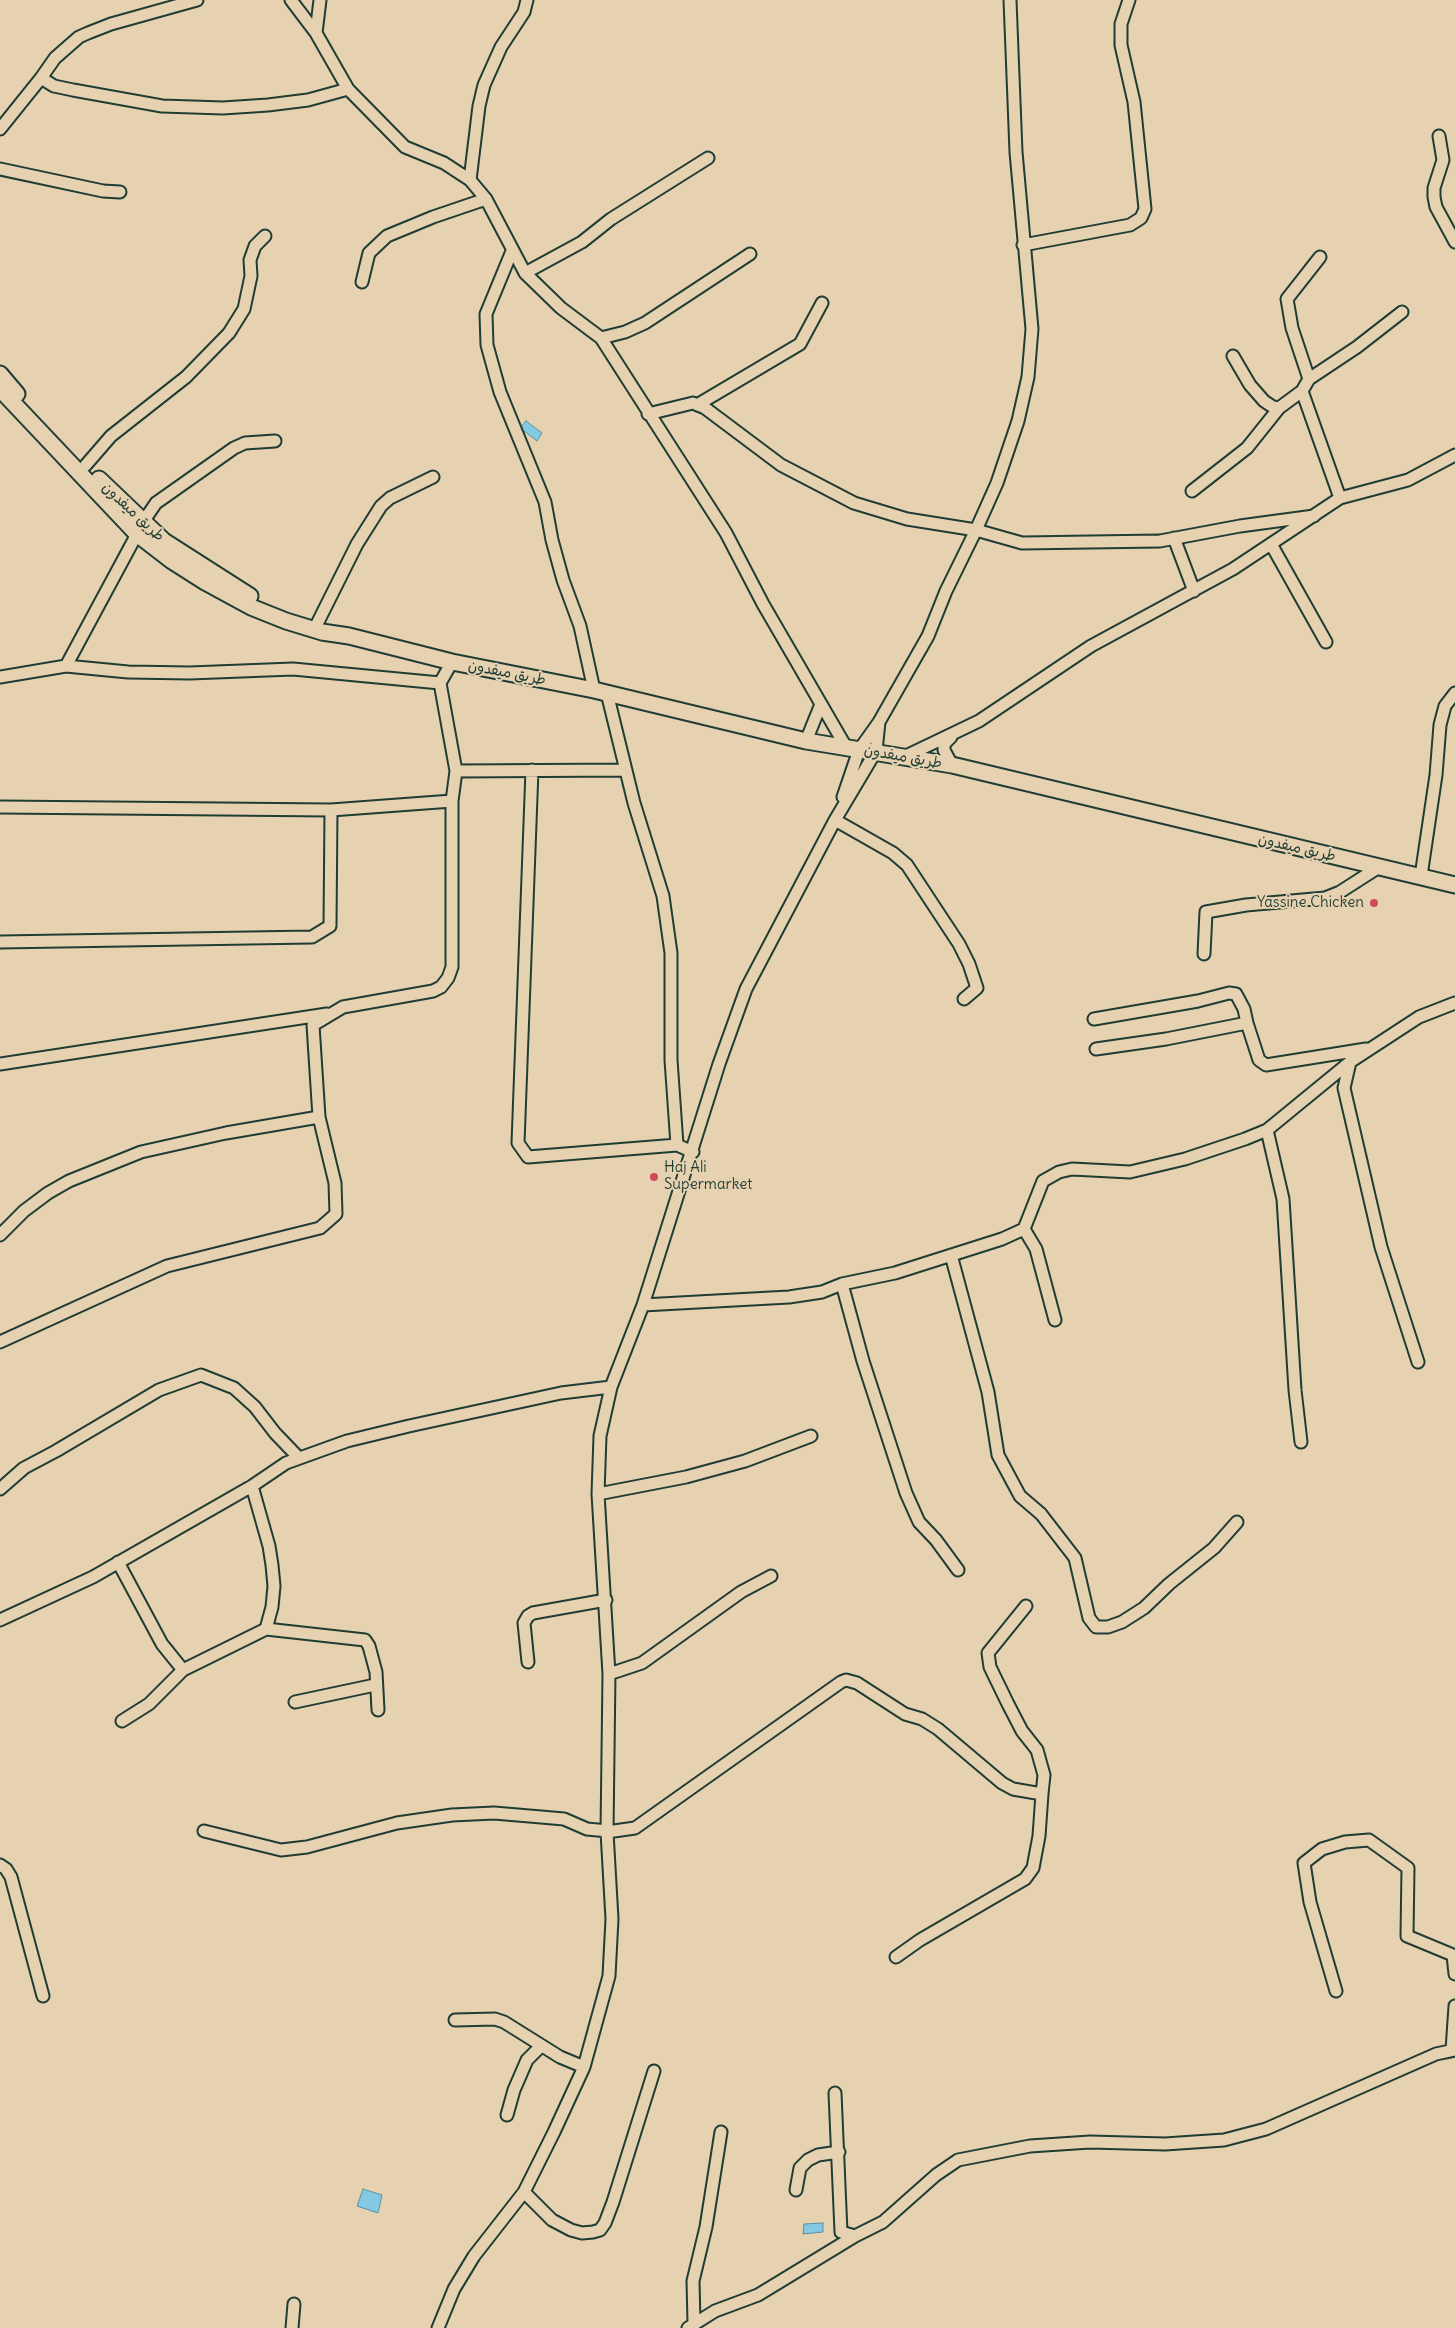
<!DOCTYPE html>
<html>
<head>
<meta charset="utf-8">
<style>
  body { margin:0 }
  canvas { display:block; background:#e6d1b0 }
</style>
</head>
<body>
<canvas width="1455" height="2328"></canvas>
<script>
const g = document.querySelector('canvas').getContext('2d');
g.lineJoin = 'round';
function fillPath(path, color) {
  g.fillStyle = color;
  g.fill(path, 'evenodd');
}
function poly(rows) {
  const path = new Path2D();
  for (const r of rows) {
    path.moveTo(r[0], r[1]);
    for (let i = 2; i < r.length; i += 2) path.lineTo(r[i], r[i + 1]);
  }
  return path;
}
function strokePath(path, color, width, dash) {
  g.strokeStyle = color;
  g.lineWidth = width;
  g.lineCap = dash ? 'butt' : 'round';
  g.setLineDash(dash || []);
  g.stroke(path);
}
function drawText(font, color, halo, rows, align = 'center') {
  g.font = font + ' Delius,"Playpen Sans Arabic",sans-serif';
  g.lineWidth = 4;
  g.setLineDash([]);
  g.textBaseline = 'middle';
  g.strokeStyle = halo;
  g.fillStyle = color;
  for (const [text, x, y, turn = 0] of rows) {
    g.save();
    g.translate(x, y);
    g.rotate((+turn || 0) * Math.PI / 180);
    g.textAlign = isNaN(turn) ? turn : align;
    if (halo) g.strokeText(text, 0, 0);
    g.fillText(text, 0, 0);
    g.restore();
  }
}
const water = poly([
  [526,421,542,433,537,441,520,428,526,421],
  [363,2189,382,2195,378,2213,357,2206,363,2189],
  [823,2223,823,2232,803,2234,804,2224,823,2223]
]);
fillPath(water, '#83c9e4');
strokePath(water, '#5b919e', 1);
const minor = poly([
  [291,0,316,33,348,89,405,147,444,163,470,180,486,199,525,273,561,308,601,338,726,533,763,604,846,747],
  [316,33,320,0],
  [41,78,55,58,79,37,88,33,111,24,197,0],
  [0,129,41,78,54,86,73,90,162,106,223,108,268,105,308,100,348,89],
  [1439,136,1443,160,1434,188,1434,197,1436,207,1455,242],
  [0,169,103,191,120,192],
  [470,180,479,106,484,85,501,47,524,12,527,0],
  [1023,245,1130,225,1141,218,1145,209,1134,102,1121,45,1121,24,1129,0],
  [512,251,486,314,487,345,500,392,545,502,552,540,563,580,580,626,594,690],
  [1320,257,1287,299,1292,328,1309,379,1302,391,1340,498],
  [525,273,582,242,611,219,708,158],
  [362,282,369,253,387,236,433,217,486,199],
  [601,338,625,332,645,323,750,254],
  [1233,356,1250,385,1264,401,1273,407,1279,408,1302,391],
  [1309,379,1357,347,1402,312],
  [697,405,800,344,822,303],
  [648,414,693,403,705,408,781,465,854,503,907,519,976,530,1022,543,1160,541,1240,526,1314,516],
  [85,466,111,436,186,377,229,333,244,309,251,276,250,260,255,246,265,236],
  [1192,491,1247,448,1279,408],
  [143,522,156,503,234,448,245,443,275,441],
  [137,534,66,666,128,672,190,673,293,669,440,683],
  [1174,538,1194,591],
  [1271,544,1326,642],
  [317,624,357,544,381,506,390,498,433,477],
  [452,662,440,683,456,771],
  [0,677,66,666],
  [607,693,634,803,663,896,671,953,671,1060,677,1145],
  [951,737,944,744,944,750,952,765],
  [806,741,821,704],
  [906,756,979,721,1091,646,1233,569,1340,498,1408,480,1455,455],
  [532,770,518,1143,528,1157,677,1145,693,1152],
  [843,797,859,750,879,722,928,636,946,591,976,530,997,483,1018,421,1028,377,1032,329,1016,152,1010,0],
  [0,807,331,810,330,926,312,937,0,942],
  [331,810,452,801],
  [835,820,893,853,907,865,959,944,969,964,977,988,964,999],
  [1421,876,1436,775,1440,725,1445,706,1455,693],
  [1204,954,1206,912,1246,905,1325,898,1340,892,1379,867],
  [1094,1019,1198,1001,1229,993,1236,994,1244,1009,1247,1023],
  [1096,1049,1166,1039,1247,1023,1259,1060,1266,1065,1366,1049],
  [0,1064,327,1014],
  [1267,1130,1283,1199,1295,1390,1301,1442],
  [1024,1229,1036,1249,1055,1320],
  [0,1235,24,1211,48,1193,69,1181,141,1152,226,1133,319,1117],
  [951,1255,988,1392,998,1455,1020,1496,1041,1514,1075,1558,1089,1618,1096,1627,1108,1627,1122,1622,1144,1608,1169,1584,1214,1548,1237,1522],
  [842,1284,863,1361,906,1493,919,1522,936,1540,958,1570],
  [643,1305,789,1297,822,1292,842,1284,895,1273,1002,1239,1024,1229,1043,1181,1059,1172,1072,1169,1130,1172,1185,1159,1245,1139,1267,1130,1350,1062],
  [0,1342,167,1266,320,1228,336,1214,335,1183,319,1117,313,1025,343,1007,433,991,441,987,448,978,452,967,452,801,456,771,626,770],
  [1418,1362,1381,1247,1344,1088,1350,1062,1419,1017,1455,1003],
  [0,1489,24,1468,56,1451,159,1390,201,1375,234,1388,255,1407,275,1433,299,1458],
  [598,1494,686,1477,745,1461,811,1436],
  [118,1562,162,1644,183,1670,266,1629,272,1607,274,1586,272,1565,269,1546,252,1486],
  [1026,1606,988,1653,990,1667,1008,1704,1022,1731,1037,1750,1044,1775,1042,1794],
  [0,1620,93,1577,252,1486,286,1463,347,1441,409,1426,561,1393,611,1387],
  [266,1629,365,1640,369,1646,376,1672,378,1710],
  [528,1662,524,1623,528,1616,533,1613,606,1600],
  [609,1674,642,1663,741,1592,771,1576],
  [295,1702,375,1685],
  [122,1721,149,1704,183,1670],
  [204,1831,281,1850,307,1847,397,1823,452,1815,494,1813,541,1817,564,1819,587,1829,608,1831],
  [607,1832,635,1828,841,1682,846,1680,857,1683,905,1714,922,1719,938,1729,1002,1783,1013,1789,1042,1794,1039,1836,1033,1868,1025,1879,920,1940,896,1957],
  [0,1865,6,1869,11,1877,43,1996],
  [1336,1991,1310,1902,1304,1863,1322,1849,1345,1842,1369,1840,1408,1868,1407,1936,1453,1955,1455,1974],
  [455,2020,495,2019,504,2022,560,2057,584,2067],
  [1452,2050,1455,2006],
  [835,2093,841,2232,855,2236],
  [507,2115,514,2090,527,2060,541,2046],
  [796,2190,800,2168,808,2160,818,2155,839,2152],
  [524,2192,552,2220,571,2230,582,2233,593,2232,600,2230,605,2223,613,2202,654,2071],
  [694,2323,693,2281,706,2227,721,2132],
  [292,2328,294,2304],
  [438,2328,454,2289,474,2256,524,2192,554,2132,584,2067,609,1976,612,1919,607,1832,609,1674,598,1494,600,1436,611,1387,643,1305,719,1064,746,989,835,820,876,751,879,722],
  [688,2328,715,2311,758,2295,855,2236,883,2222,936,2175,958,2160,1030,2146,1090,2142,1165,2144,1224,2140,1266,2129,1436,2054,1455,2050]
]);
const major = poly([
  [0,374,17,394],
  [0,389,137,534,172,561,205,582,251,607,286,621,322,632,349,636,452,662,594,690,806,741,952,765,1455,885],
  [99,479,164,541,250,596]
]);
strokePath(minor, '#1f3d34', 15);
strokePath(major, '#1f3d34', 19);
strokePath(minor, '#e6d1b0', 11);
strokePath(major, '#e6d1b0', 15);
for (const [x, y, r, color] of [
  [1374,903,5,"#d1495b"],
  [654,1177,5,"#d1495b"]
]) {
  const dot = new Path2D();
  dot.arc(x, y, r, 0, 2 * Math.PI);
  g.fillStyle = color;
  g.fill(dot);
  strokePath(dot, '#e6d1b0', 2);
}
drawText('15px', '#1f3d34', '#e6d1b0', [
  ["طريق ميفدون",133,512,43],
  ["طريق ميفدون",507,673,11],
  ["طريق ميفدون",903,757,10],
  ["طريق ميفدون",1297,848,13]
]);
drawText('15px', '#1f3d34', '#e6d1b0', [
  ["Yassine Chicken",1364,903],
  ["Haj Ali",664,1168,"left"],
  ["Supermarket",664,1185,"left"]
], 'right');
</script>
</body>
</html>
